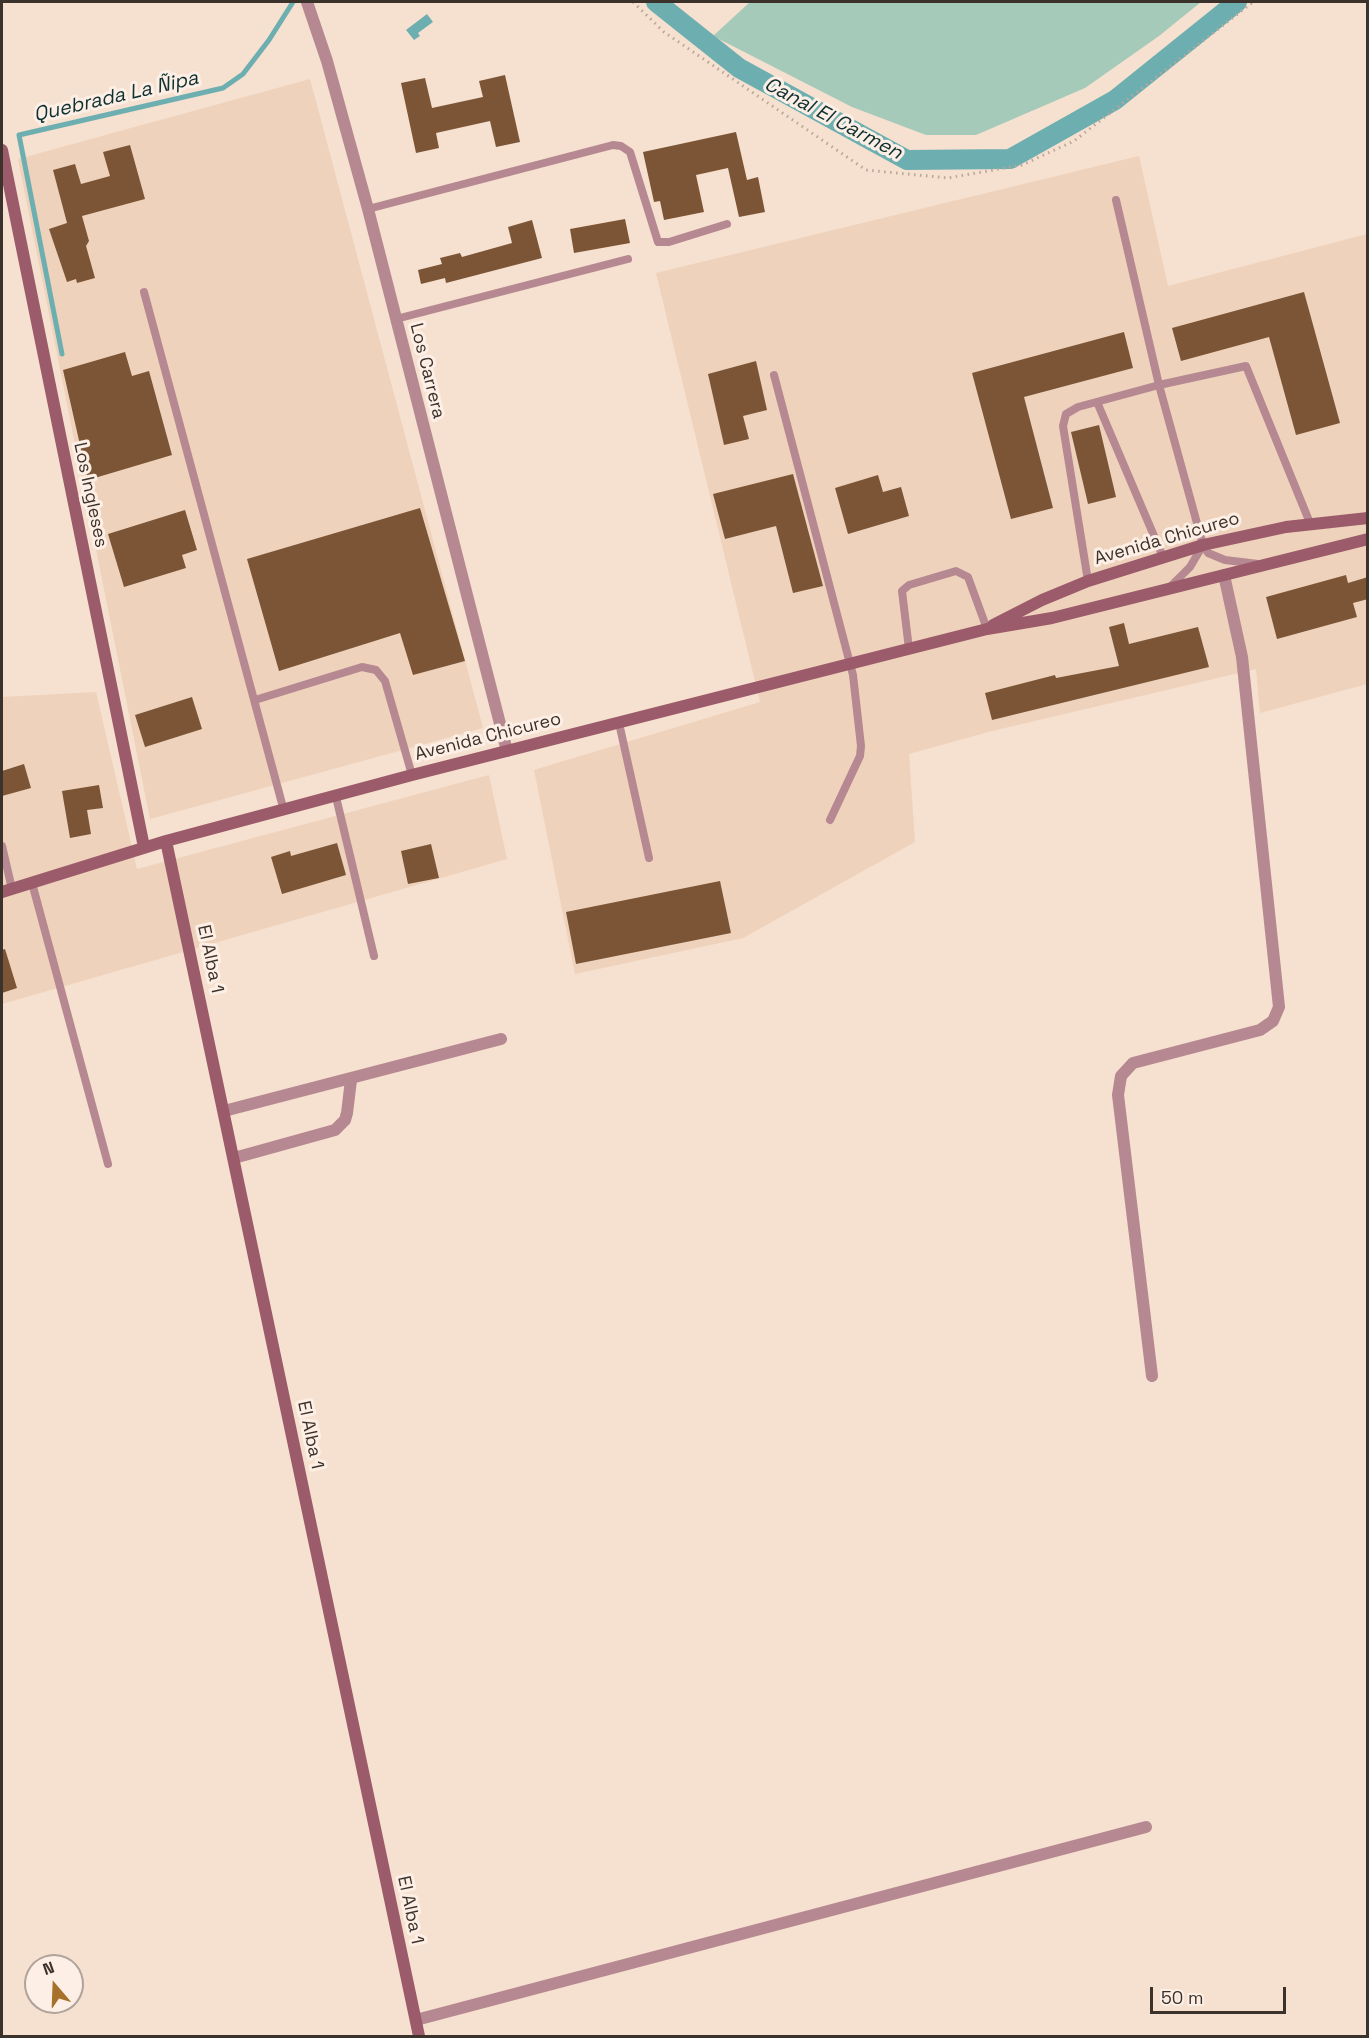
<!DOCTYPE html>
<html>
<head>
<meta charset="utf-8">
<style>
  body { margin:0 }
  #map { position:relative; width:1369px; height:2038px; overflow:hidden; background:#f6e0cf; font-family:"Space Grotesk",sans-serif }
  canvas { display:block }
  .frame { position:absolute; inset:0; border:3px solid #3b322b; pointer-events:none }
  .north { position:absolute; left:24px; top:1954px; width:60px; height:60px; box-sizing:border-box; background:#fdefe5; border:2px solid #afa39b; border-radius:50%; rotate:341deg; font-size:16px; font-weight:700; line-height:24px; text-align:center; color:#3b322b }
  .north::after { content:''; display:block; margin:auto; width:21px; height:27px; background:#a7712c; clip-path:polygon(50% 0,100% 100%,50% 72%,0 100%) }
  .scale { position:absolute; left:1150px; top:1987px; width:136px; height:27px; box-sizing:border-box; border:3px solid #3b322b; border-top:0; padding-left:8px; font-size:18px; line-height:21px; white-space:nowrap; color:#3b322b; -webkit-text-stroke:4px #fdefe5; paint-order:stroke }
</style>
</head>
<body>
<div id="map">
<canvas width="1369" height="2038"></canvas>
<div class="frame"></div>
<div class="north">N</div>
<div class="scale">50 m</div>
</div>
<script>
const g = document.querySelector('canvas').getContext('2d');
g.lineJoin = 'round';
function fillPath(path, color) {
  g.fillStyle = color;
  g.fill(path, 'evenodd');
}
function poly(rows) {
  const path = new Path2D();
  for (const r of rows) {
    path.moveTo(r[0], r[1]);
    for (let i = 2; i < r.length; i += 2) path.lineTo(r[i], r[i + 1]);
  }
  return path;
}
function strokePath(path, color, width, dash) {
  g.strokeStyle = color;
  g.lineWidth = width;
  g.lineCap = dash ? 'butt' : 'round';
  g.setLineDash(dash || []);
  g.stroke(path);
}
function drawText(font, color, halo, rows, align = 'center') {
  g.font = font + ' "Space Grotesk",sans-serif';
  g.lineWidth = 6;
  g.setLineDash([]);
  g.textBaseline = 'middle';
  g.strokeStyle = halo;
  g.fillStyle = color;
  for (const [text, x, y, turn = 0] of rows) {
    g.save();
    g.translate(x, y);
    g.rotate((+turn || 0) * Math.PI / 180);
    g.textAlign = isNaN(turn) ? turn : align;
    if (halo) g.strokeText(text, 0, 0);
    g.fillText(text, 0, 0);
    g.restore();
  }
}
fillPath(poly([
  [310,79,483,728,150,819,18,159],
  [1139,156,1168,286,1367,234,1367,684,1260,713,1256,669,992,731,909,754,915,842,743,938,575,974,534,770,760,702,656,273],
  [96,692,137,869,489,775,507,859,2,1004,2,697]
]), '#eed2bc');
fillPath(poly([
  [750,2,1201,2,1159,36,1085,88,976,135,926,135,852,107,713,36]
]), '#a5cab9');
fillPath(poly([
  [427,14,433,22,418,33,420,36,414,40,406,30]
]), '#6dafb0');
strokePath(poly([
  [62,354,19,135,223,88,243,74,269,40,293,2]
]), '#6dafb0', 5);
strokePath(poly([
  [656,2,739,68,907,160,1010,159,1115,100,1237,2]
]), '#6dafb0', 20);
fillPath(poly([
  [505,75,520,142,496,147,490,121,436,133,439,148,416,153,401,83,425,78,432,108,483,97,479,81],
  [736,132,747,180,758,177,765,212,739,217,728,168,696,175,704,212,664,220,660,201,654,202,643,152],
  [130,145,145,199,82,216,89,241,86,246,95,278,77,283,76,279,67,282,49,229,67,223,53,170,75,164,81,184,110,176,103,152],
  [625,219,630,243,574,253,570,229],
  [532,220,542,258,446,283,445,278,421,284,418,270,442,264,440,258,460,253,462,257,512,243,508,227],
  [1304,292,1340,423,1296,435,1269,337,1181,361,1172,328],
  [1124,332,1133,368,1024,397,1053,508,1011,519,972,373],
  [125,352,132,376,149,371,172,455,88,480,63,370],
  [756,361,767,410,743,416,749,439,724,445,708,374],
  [1099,425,1116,497,1088,504,1071,432],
  [793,474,823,586,793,593,776,526,725,539,713,494],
  [878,475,883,492,901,487,909,516,848,534,835,488],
  [420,508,465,661,413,675,400,633,279,671,247,559],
  [185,510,197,550,182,555,186,568,124,587,108,534],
  [1346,575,1348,583,1368,577,1368,599,1353,603,1357,617,1277,639,1266,597],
  [1124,623,1129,644,1198,627,1209,667,992,720,985,693,1055,675,1056,678,1119,666,1109,627],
  [192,697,202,729,145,747,135,715],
  [24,764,31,788,2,796,2,771],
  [99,785,103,808,87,810,91,834,70,838,62,791],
  [337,843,346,875,282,894,271,857,290,851,291,856],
  [431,844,439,878,408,884,401,851],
  [720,881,731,933,576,964,566,912],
  [5,949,17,988,2,993,2,950]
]), '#7b5536');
strokePath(poly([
  [633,2,664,32,866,170,948,178,1022,165,1074,141,1253,2]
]), '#b8a699', 3, [1.5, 4.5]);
strokePath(poly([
  [1116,200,1159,385,1203,545,1208,553,1225,560,1258,564],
  [368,209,613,145,621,146,630,152,658,242,669,242,727,224],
  [144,292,284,811],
  [396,319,628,259],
  [774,375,853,675,861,746,860,756,830,820],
  [1097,402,1163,557],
  [1088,581,1063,426,1066,414,1078,407,1159,385,1246,366,1310,523],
  [1170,587,1190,567,1203,545],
  [909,649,902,591,909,585,956,571,968,577,987,629],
  [255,700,362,667,376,670,385,681,412,775],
  [619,723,649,858],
  [336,797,374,956],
  [2,846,12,889],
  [32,883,108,1164]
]), '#b68891', 8);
strokePath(poly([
  [307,2,327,61,368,209,507,751],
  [224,1111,501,1039],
  [234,1158,335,1130,345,1120,347,1113,351,1080],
  [1152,1376,1118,1095,1121,1076,1133,1063,1260,1030,1273,1021,1279,1007,1242,657,1224,575],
  [416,2020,1146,1827]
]), '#b68891', 12);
strokePath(poly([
  [2,150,144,847],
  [993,625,1042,600,1088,581,1203,545,1286,527,1368,518],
  [166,841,419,2036],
  [2,892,166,841,412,775,987,629,1052,618,1368,539]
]), '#9c5b6a', 12);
drawText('18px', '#3b322b', '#fdefe5', [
  ["Los Carrera",427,371,76],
  ["Los Ingleses",90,495,78],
  ["Avenida Chicureo",1167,539,-16],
  ["Avenida Chicureo",488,737,-14],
  ["El Alba 1",210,959,78],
  ["El Alba 1",310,1435,78],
  ["El Alba 1",410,1910,78]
]);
drawText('italic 20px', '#0d3030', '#fdefe5', [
  ["Quebrada La Ñipa",116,97,-13],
  ["Canal El Carmen",833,119,28]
]);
</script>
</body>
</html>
